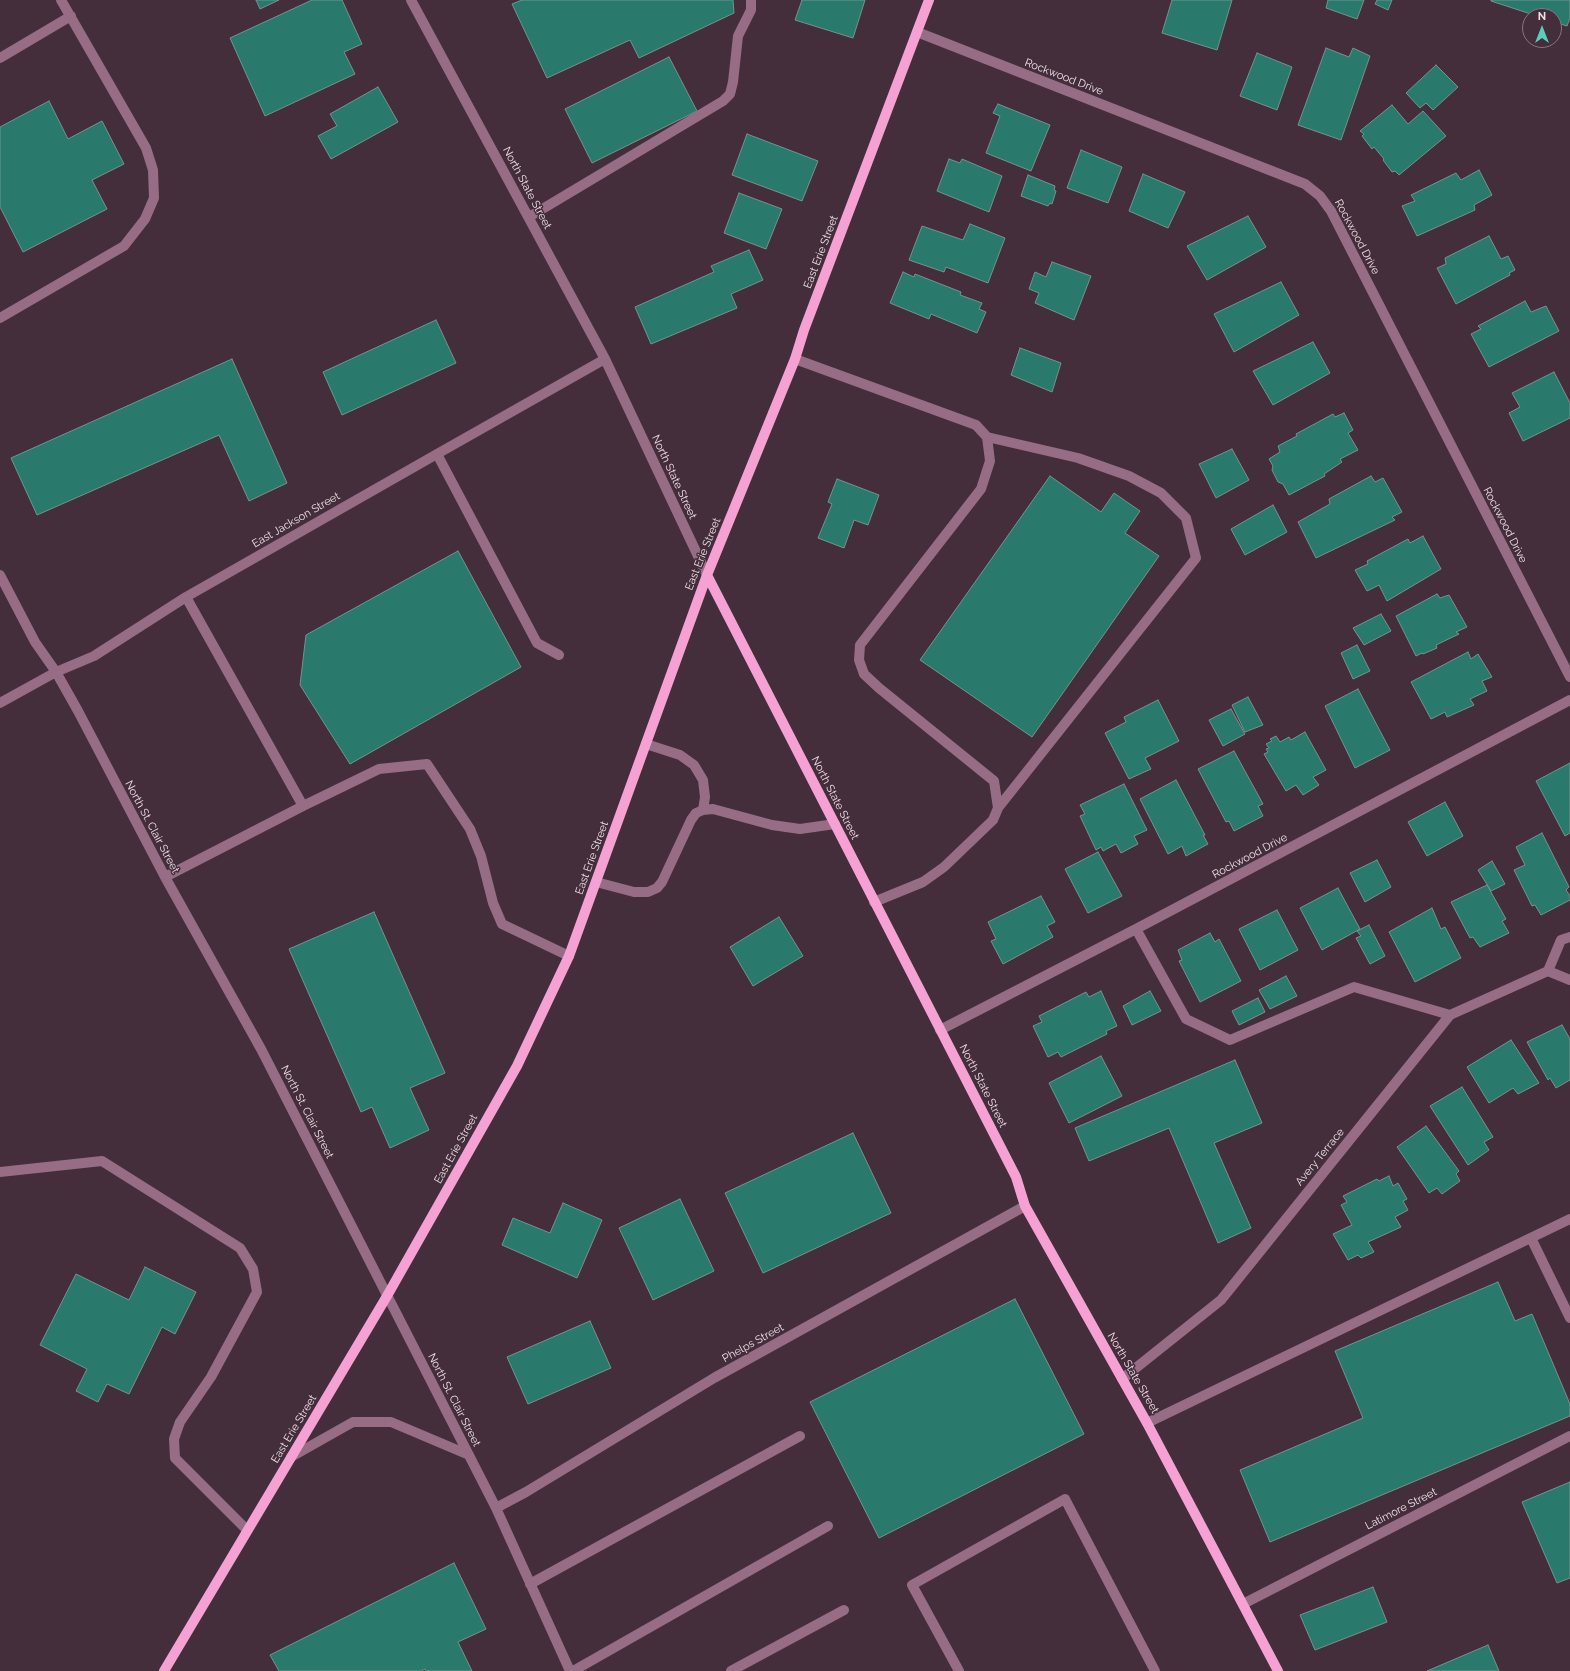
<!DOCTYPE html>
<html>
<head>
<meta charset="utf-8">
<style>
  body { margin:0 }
  #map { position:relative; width:1570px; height:1671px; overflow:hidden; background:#442e3b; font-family:Raleway,sans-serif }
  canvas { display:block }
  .north { position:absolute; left:1522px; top:8px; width:40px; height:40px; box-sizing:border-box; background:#442e3b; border:1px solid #887580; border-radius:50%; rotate:0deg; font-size:11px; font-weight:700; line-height:16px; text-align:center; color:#eedfe7 }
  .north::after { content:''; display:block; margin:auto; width:14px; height:18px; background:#5acebc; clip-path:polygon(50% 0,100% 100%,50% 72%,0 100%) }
</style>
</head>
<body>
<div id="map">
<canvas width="1570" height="1671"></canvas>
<div class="north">N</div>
</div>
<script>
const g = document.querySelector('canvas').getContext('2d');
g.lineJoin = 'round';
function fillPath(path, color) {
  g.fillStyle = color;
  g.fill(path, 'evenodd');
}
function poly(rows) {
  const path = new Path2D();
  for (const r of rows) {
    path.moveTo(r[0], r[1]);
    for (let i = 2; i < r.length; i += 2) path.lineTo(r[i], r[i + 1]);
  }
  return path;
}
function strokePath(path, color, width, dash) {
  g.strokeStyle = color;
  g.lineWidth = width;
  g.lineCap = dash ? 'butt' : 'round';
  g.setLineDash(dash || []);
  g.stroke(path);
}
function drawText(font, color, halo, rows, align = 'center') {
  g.font = font + ' Raleway,sans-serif';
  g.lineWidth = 3;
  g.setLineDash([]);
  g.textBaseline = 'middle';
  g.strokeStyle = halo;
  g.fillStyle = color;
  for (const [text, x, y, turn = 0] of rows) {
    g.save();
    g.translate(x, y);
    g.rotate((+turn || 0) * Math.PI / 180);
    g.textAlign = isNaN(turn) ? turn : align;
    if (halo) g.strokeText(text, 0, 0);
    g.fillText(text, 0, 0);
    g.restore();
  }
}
const building = poly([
  [256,0,279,0,260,9,256,0],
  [312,0,342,0,362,44,344,52,355,74,265,116,230,38,312,0],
  [522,0,733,0,734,13,639,58,630,40,547,78,512,4,522,0],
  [802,0,865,0,853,38,795,20,802,0],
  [1172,0,1232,0,1217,50,1162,33,1172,0],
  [1328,0,1364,0,1357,19,1326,8,1328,0],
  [1377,0,1392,0,1388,10,1375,4,1377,0],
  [1491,0,1570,0,1570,18,1567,26,1554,22,1554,16,1537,16,1491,1,1491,0],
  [1326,48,1349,57,1353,48,1370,56,1341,140,1298,125,1326,48],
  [1257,53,1292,67,1277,110,1240,96,1257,53],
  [669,57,697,111,592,163,565,109,669,57],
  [1436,65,1458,87,1433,110,1426,103,1420,108,1406,93,1436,65],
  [378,87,398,122,331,159,318,136,337,126,330,114,378,87],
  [49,101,68,139,102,121,124,164,92,180,107,209,23,252,0,207,0,127,49,101],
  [998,104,1050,125,1031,171,986,153,1000,116,993,113,998,104],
  [1392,105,1408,124,1423,111,1446,136,1399,175,1395,171,1392,172,1383,160,1384,159,1374,147,1372,149,1362,136,1364,134,1360,131,1392,105],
  [747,134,818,161,802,201,732,175,747,134],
  [1081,150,1122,167,1108,203,1067,188,1081,150],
  [949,159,960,163,962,159,1002,176,989,212,937,191,949,159],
  [1479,170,1492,195,1474,205,1475,210,1417,236,1402,206,1415,201,1411,195,1456,173,1461,180,1479,170],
  [1143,174,1185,192,1168,228,1129,211,1143,174],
  [1028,175,1055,186,1054,190,1056,191,1052,204,1050,203,1048,206,1021,196,1028,175],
  [739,193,782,209,766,249,724,233,739,193],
  [1248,216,1266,247,1207,280,1187,246,1248,216],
  [970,224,1005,238,988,283,946,267,944,272,909,260,922,226,963,240,970,224],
  [1489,236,1501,259,1508,256,1515,270,1509,273,1510,275,1456,304,1437,268,1446,264,1445,258,1489,236],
  [749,250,763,280,731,294,737,308,651,344,635,307,714,272,711,266,749,250],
  [1052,262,1091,276,1074,320,1035,303,1039,293,1029,289,1035,272,1046,277,1052,262],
  [903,272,914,277,915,274,961,292,960,295,982,303,979,309,986,312,977,333,931,314,929,319,890,303,903,272],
  [1281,282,1299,315,1234,352,1214,314,1281,282],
  [1525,301,1531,312,1546,306,1559,331,1489,367,1471,334,1481,329,1478,326,1525,301],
  [436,320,456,363,342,415,323,372,436,320],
  [1313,342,1330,373,1273,405,1253,371,1313,342],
  [1020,348,1061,363,1052,392,1011,375,1020,348],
  [232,359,287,483,249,501,219,435,37,515,11,458,232,359],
  [1554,372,1570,403,1570,418,1523,441,1509,413,1520,407,1512,393,1554,372],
  [1344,413,1353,430,1348,433,1358,450,1340,459,1342,462,1324,474,1325,476,1289,495,1283,484,1278,482,1272,470,1273,466,1269,459,1280,452,1278,446,1297,436,1296,434,1333,414,1335,417,1344,413],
  [1232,449,1249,480,1216,498,1199,464,1232,449],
  [1050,476,1101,512,1114,493,1140,511,1125,533,1159,556,1032,737,920,660,1050,476],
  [1371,476,1375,482,1383,478,1402,512,1392,517,1395,520,1316,558,1298,522,1330,504,1329,499,1371,476],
  [837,479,879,495,868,525,854,520,844,548,818,538,832,504,828,502,837,479],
  [1273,505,1287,532,1245,555,1231,529,1273,505],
  [1423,536,1441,569,1387,601,1379,585,1367,591,1355,570,1368,564,1367,561,1408,539,1410,543,1423,536],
  [458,551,521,667,350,764,300,685,306,635,458,551],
  [1437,594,1440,598,1449,595,1467,627,1456,632,1459,634,1436,645,1437,648,1423,654,1422,653,1416,656,1396,616,1437,594],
  [1381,614,1391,631,1364,645,1353,628,1381,614],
  [1357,645,1370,671,1353,679,1341,653,1357,645],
  [1468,652,1471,659,1478,654,1492,677,1482,681,1487,691,1470,699,1474,705,1447,717,1445,712,1431,719,1411,682,1468,652],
  [1358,689,1390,750,1355,768,1325,706,1358,689],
  [1248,697,1263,725,1245,732,1232,705,1248,697],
  [1158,700,1179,741,1145,758,1151,769,1129,779,1105,733,1126,722,1124,717,1158,700],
  [1231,709,1245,734,1223,746,1209,720,1231,709],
  [1305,732,1326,770,1313,777,1319,785,1303,795,1296,785,1286,791,1264,754,1268,752,1266,749,1269,748,1266,744,1272,741,1270,739,1276,736,1280,742,1289,737,1291,740,1305,732],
  [1234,751,1263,804,1258,806,1263,816,1234,831,1229,821,1226,822,1198,769,1234,751],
  [1570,763,1570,833,1565,836,1536,781,1570,763],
  [1176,780,1205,835,1203,835,1208,844,1186,856,1182,846,1168,854,1140,799,1176,780],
  [1124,784,1147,830,1134,836,1138,844,1121,853,1116,844,1103,851,1101,847,1096,850,1080,816,1085,814,1080,805,1124,784],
  [1445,802,1463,836,1427,856,1408,822,1445,802],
  [1542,833,1569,887,1566,890,1570,896,1570,900,1541,915,1535,905,1532,906,1514,870,1525,865,1516,847,1542,833],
  [1098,852,1122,896,1088,913,1065,869,1098,852],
  [1377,860,1391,887,1365,902,1350,873,1377,860],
  [1492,861,1505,884,1491,891,1478,870,1492,861],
  [1487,885,1506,919,1502,921,1509,933,1480,947,1473,937,1470,938,1451,902,1487,885],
  [1338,888,1360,929,1322,950,1300,908,1338,888],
  [1041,896,1055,922,1047,926,1053,937,1003,964,991,941,996,939,988,922,1041,896],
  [1432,908,1441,929,1445,927,1461,958,1415,982,1389,932,1432,908],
  [1277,910,1298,950,1260,970,1239,929,1277,910],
  [374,912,445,1073,410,1088,429,1130,390,1148,372,1107,361,1112,289,949,374,912],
  [779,917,803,956,753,986,730,947,779,917],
  [1369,925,1385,956,1370,964,1356,938,1361,936,1357,931,1369,925],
  [1210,933,1215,942,1219,939,1241,981,1200,1002,1179,961,1182,960,1178,950,1210,933],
  [1286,976,1297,996,1270,1009,1259,990,1286,976],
  [1101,991,1117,1026,1106,1031,1107,1034,1061,1057,1058,1052,1048,1057,1033,1026,1042,1022,1039,1016,1086,992,1089,997,1101,991],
  [1150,991,1161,1011,1132,1025,1123,1006,1150,991],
  [1258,998,1265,1012,1239,1025,1232,1011,1258,998],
  [1562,1025,1570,1039,1570,1080,1556,1088,1550,1078,1548,1080,1527,1042,1562,1025],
  [1511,1040,1539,1083,1518,1094,1513,1088,1489,1103,1467,1067,1511,1040],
  [1101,1056,1122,1096,1069,1123,1049,1083,1101,1056],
  [1235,1060,1262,1123,1214,1143,1251,1228,1218,1243,1169,1128,1089,1161,1075,1128,1235,1060],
  [1462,1087,1493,1137,1484,1142,1489,1150,1468,1165,1430,1106,1462,1087],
  [1426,1126,1459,1171,1456,1174,1460,1181,1442,1194,1437,1188,1429,1193,1397,1147,1426,1126],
  [853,1133,891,1213,763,1273,725,1193,853,1133],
  [1389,1176,1393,1186,1398,1183,1407,1199,1403,1201,1408,1210,1395,1217,1401,1227,1368,1242,1374,1252,1361,1258,1358,1255,1348,1260,1333,1234,1352,1225,1341,1205,1347,1202,1343,1196,1377,1179,1379,1181,1389,1176],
  [680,1199,714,1271,653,1300,619,1228,680,1199],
  [563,1203,602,1220,577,1278,502,1245,513,1218,550,1233,563,1203],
  [145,1267,196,1292,175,1334,162,1327,129,1394,107,1384,98,1402,76,1391,87,1369,40,1345,76,1274,129,1300,145,1267],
  [1498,1282,1515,1321,1532,1314,1570,1404,1570,1416,1270,1542,1240,1470,1363,1418,1335,1351,1498,1282],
  [1015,1299,1084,1434,879,1538,810,1402,1015,1299],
  [590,1321,611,1368,528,1404,507,1357,590,1321],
  [1570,1482,1570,1578,1557,1583,1522,1502,1570,1482],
  [454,1563,486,1629,458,1642,472,1671,426,1671,425,1669,421,1671,279,1671,270,1655,454,1563],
  [1373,1587,1387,1622,1315,1650,1300,1615,1373,1587],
  [1488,1645,1499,1671,1427,1671,1488,1645]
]);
fillPath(building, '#2a796d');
strokePath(building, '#73948e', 1);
strokePath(poly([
  [411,0,605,359,707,575],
  [917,32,1305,184,1320,196,1331,211,1570,677],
  [0,58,71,16],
  [529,217,723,101,730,94,733,82,738,36,751,10,751,0],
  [0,318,124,246,145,219,154,198,153,170,146,148,61,0],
  [795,359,976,425,987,437,990,461,981,489,860,645,859,660,864,674,879,688,994,781,998,808,993,820,944,867,923,882,874,902],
  [987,437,1078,458,1129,476,1161,493,1186,518,1196,558,998,808],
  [437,454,537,643,559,655],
  [0,575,35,642,56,672,78,711,165,877,261,1049,496,1508,570,1671],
  [186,597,303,806],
  [0,703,56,672,94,656,186,597,437,454,605,359],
  [646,744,680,755,694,765,703,780,705,797,703,810],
  [165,877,303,806,379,769,427,764,470,829,481,856,493,903,502,924,569,956],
  [596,882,634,892,648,892,657,888,662,882,691,820,696,813,703,810,713,809,772,825,800,829,835,824],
  [1136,929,1186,1019,1230,1040,1354,987,1450,1015],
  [1548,971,1561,940,1570,937],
  [1548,971,1570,980],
  [940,1030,1136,929,1570,700],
  [0,1172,102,1161,240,1248,253,1269,257,1292,211,1377,180,1422,174,1439,175,1458,247,1530],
  [1531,1238,1570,1318],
  [1122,1379,1221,1300,1450,1015,1548,971],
  [1147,1423,1570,1219],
  [291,1457,353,1422,391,1422,469,1455],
  [496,1508,526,1492,714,1378,1025,1206],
  [530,1584,800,1436],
  [1243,1604,1570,1436],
  [573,1671,828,1526],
  [731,1671,844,1610],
  [959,1671,912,1585,1065,1499,1155,1671]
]), '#966d85', 10);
strokePath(poly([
  [707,575,1016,1177,1025,1206,1147,1423,1278,1671],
  [164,1671,387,1296,517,1066,569,956,707,575,795,359,804,330,929,0]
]), '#f5a1d4', 10);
drawText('11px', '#eedfe7', '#442e3b', [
  ["Rockwood Drive",1064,77,21],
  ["North State Street",527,188,62],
  ["Rockwood Drive",1357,237,62],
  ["East Erie Street",821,252,-69],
  ["North State Street",674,477,65],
  ["East Jackson Street",296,520,-30],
  ["Rockwood Drive",1505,525,63],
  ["East Erie Street",703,554,-68],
  ["North State Street",835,798,63],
  ["North St. Clair Street",152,827,62],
  ["Rockwood Drive",1250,856,-28],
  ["East Erie Street",592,858,-70],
  ["North State Street",983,1086,63],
  ["North St. Clair Street",307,1112,63],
  ["East Erie Street",456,1149,-61],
  ["Avery Terrace",1320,1157,-51],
  ["Phelps Street",753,1343,-29],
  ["North State Street",1133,1373,60],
  ["North St. Clair Street",454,1400,63],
  ["East Erie Street",294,1429,-59],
  ["Latimore Street",1401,1509,-27]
]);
</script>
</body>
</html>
